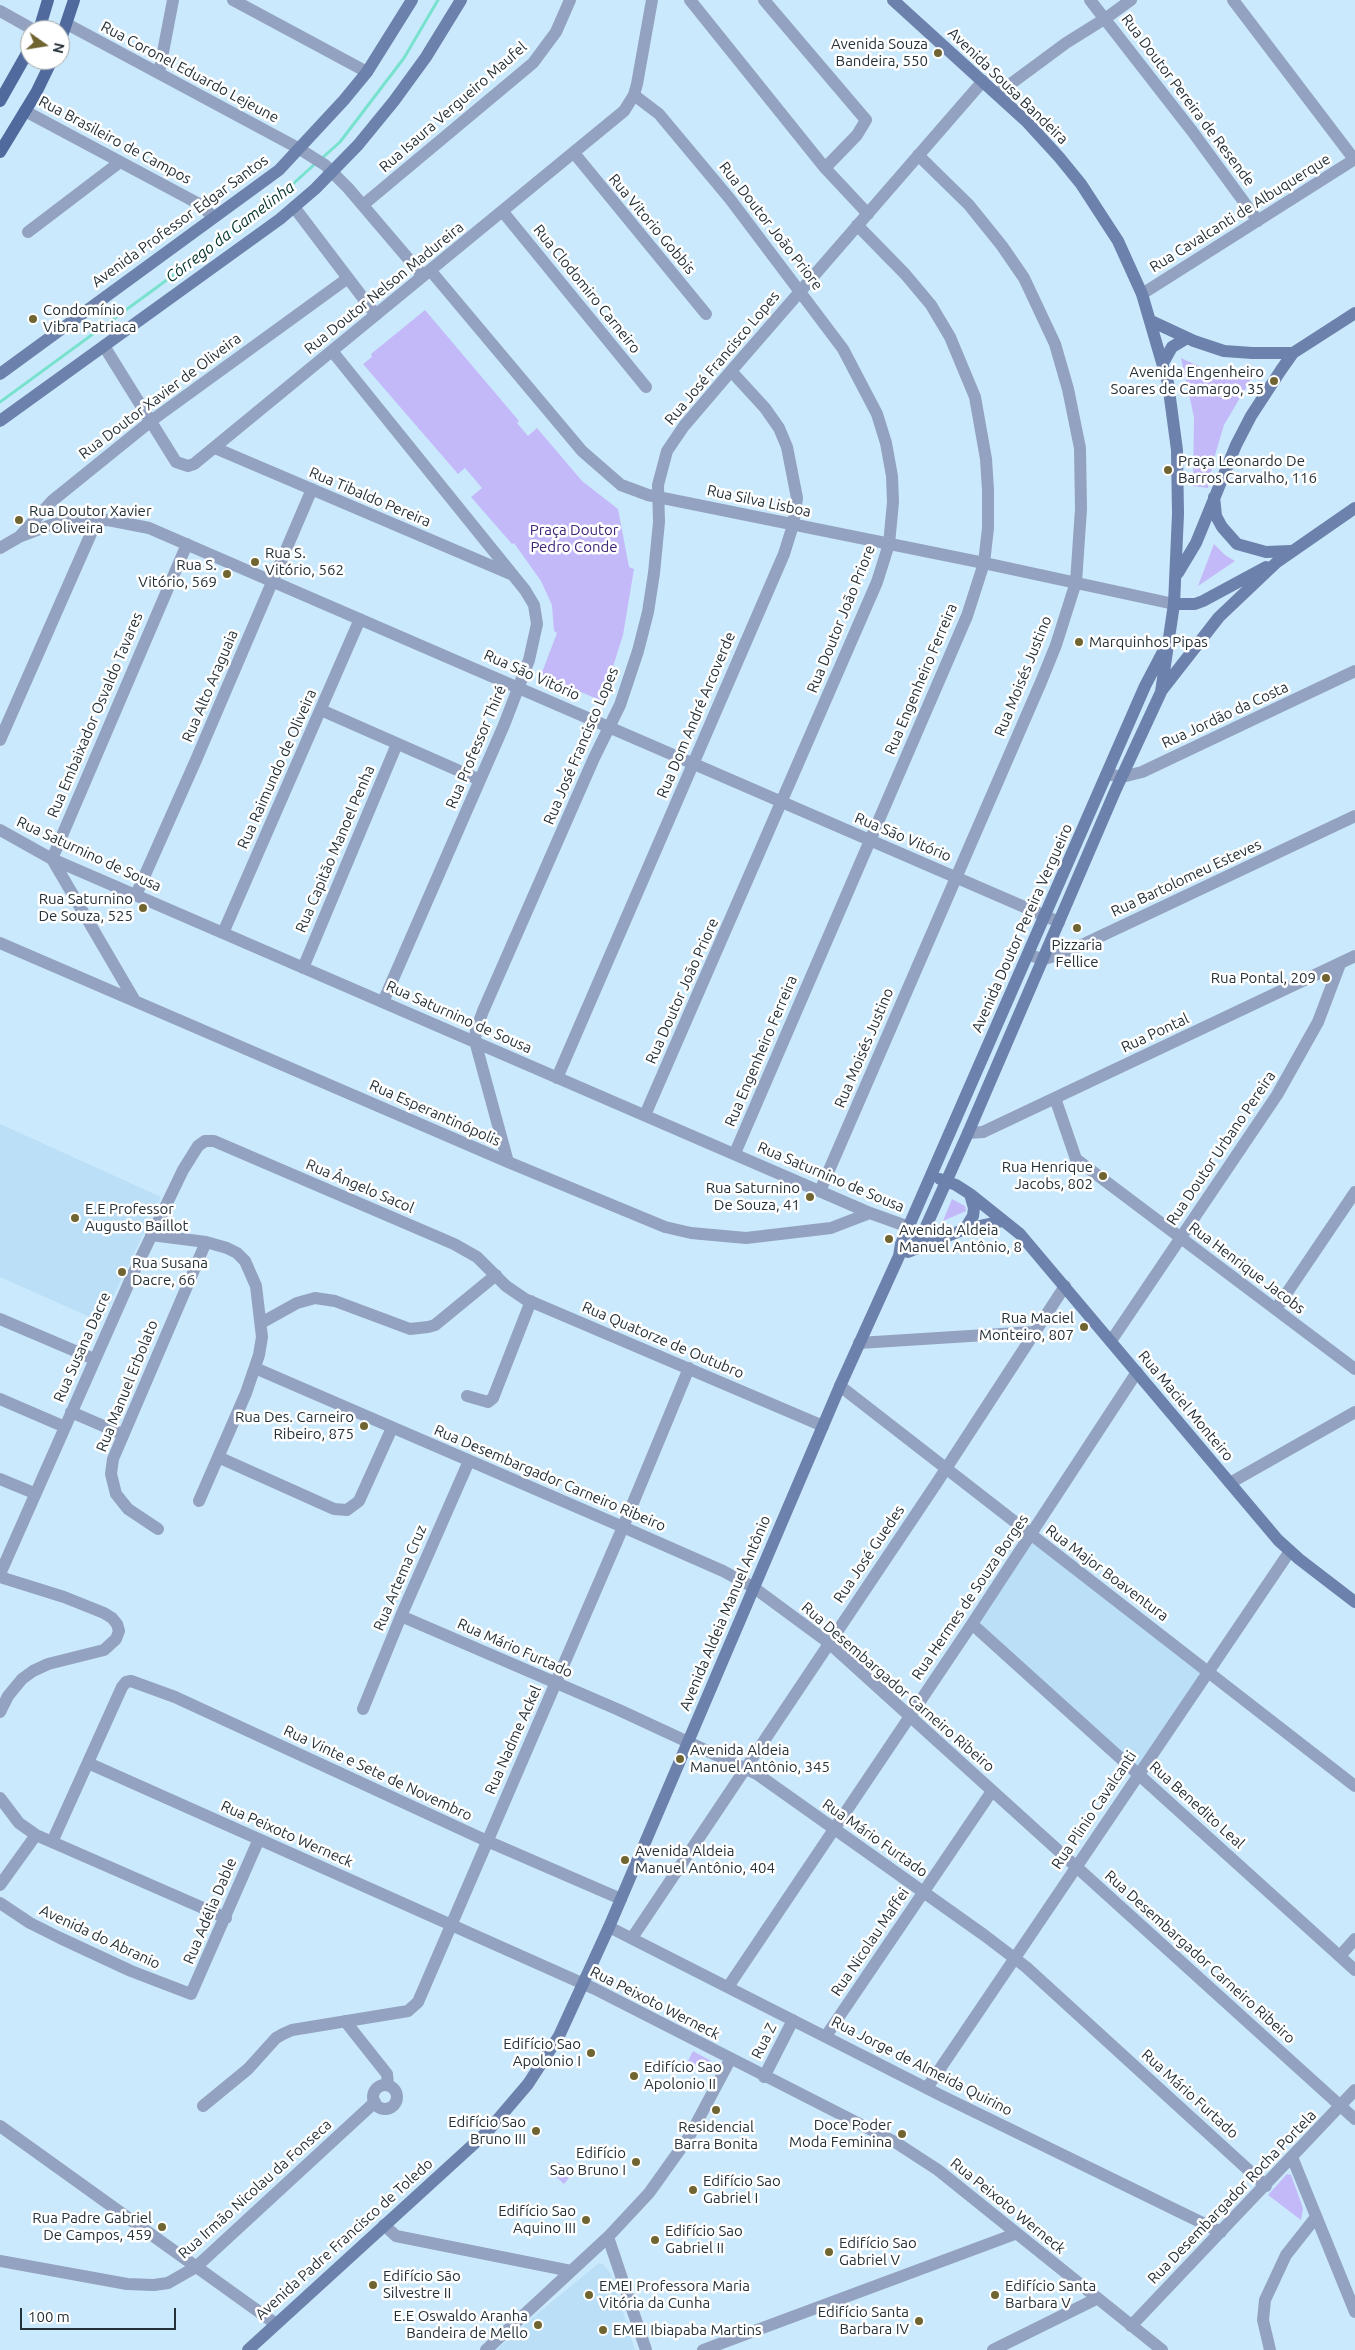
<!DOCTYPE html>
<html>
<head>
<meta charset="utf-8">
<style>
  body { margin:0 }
  #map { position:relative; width:1355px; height:2350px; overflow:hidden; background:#cbe9fc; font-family:Ubuntu,sans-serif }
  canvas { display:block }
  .north { position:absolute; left:20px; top:20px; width:50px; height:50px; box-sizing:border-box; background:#fff; border:1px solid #a8adaf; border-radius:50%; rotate:103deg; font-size:14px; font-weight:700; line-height:20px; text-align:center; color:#253138 }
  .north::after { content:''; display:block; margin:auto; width:18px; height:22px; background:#706431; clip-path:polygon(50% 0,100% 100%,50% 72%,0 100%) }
  .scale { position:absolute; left:20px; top:2308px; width:156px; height:22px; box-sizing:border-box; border:2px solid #253138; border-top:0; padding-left:6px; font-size:15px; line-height:18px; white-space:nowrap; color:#253138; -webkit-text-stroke:4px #fff; paint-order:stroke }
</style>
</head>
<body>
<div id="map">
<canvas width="1355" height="2350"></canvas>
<div class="north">N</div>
<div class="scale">100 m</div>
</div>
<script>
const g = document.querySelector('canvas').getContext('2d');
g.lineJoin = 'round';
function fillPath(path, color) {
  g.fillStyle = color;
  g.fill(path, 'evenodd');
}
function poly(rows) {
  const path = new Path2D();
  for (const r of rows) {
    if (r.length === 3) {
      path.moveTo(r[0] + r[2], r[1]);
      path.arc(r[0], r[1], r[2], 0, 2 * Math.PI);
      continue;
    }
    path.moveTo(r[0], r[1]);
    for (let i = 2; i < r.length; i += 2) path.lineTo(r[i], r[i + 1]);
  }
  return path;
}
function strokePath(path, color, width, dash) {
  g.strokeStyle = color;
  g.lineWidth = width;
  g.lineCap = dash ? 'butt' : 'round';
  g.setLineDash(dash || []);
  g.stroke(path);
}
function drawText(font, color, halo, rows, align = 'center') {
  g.font = font + ' Ubuntu,sans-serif';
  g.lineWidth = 5;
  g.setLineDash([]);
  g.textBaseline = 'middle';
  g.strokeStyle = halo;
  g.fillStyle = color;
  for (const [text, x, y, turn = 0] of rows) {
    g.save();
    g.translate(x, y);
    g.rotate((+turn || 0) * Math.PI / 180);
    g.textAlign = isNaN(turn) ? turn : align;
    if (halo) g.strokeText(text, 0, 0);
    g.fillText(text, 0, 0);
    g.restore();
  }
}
fillPath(poly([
  [0,1124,161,1197,101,1322,0,1277],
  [1031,1535,1208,1671,1138,1774,972,1624],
  [599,2263,603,2264,611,2274,635,2350,496,2350,537,2314]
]), '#badff7');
fillPath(poly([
  [425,310,519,421,517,423,528,436,537,428,582,481,618,509,629,567,634,569,623,635,602,701,541,675,557,633,554,631,552,605,541,581,514,543,512,544,471,497,482,488,465,468,458,474,363,364,372,357,371,354],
  [1181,358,1203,368,1222,373,1254,374,1224,425,1213,462,1208,488,1193,486,1194,417],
  [1214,544,1225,555,1235,561,1198,586],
  [952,1199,965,1206,966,1211,943,1221],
  [693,2051,711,2061,706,2071,688,2061],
  [558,2162,572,2174,564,2184,550,2171],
  [1287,2174,1291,2175,1303,2208,1301,2220,1268,2195]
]), '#c3b9f9');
strokePath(poly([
  [321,159,340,142,404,58,438,0],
  [0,402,272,203,316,163]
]), '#78e2ce', 3);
strokePath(poly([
  [233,0,367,72],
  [690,0,825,168,868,214],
  [764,0,866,120,857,135,825,168],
  [1090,0,1192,131,1258,221],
  [1233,0,1354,159],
  [0,11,34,30],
  [67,24,298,148,325,165,348,188,423,276],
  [159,73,173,0],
  [997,94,1066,43,1106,18,1131,0],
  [634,95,659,114,730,199,843,349,877,414,886,443,892,476,893,502,889,544,877,582,645,1115],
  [25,111,201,205,213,217],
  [574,153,706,314],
  [363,205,533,63,556,32,570,0],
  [294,207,376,315],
  [503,212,646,387],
  [28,232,120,162],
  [430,270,582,451,621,485,648,495,984,563,1174,604],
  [1142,294,1355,159],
  [104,346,176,462,188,466,194,464,624,111,634,95,637,84,652,0],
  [332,351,525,590,534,605,537,624,529,660,504,725,383,1002],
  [215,448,513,575],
  [19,537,53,524,74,521,108,520,149,528,1059,922],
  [0,548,19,537,52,501,151,421,348,278],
  [321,710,480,780],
  [0,740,97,520],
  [1107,774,1122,777,1142,772,1355,671],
  [0,830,52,859,870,1213,909,1227],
  [136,895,196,760,312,489],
  [223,933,360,619],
  [0,943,508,1162,665,1227,691,1233,746,1238,831,1228,870,1213],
  [1028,955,1044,959,1065,953,1355,816],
  [303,968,397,744],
  [135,1001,52,859,187,544],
  [557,1078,784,554,793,525,797,498,787,447,779,428,765,408,731,371],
  [1055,1098,1076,1159,1355,1369],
  [968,1133,983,1132,1355,956],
  [735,1153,967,616,984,563,988,528,988,490,986,459,975,397,950,337,931,305,905,274,857,225],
  [508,1162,475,1041,476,1030,483,1011,594,758,620,705,638,651,648,612,654,573,659,522,658,485,667,451,684,426,731,371,983,81],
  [820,1191,1041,682,1056,645,1076,582,1081,509,1080,448,1068,389,1055,344,1024,278,1002,246,969,205,918,155],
  [151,1235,206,1242,227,1248,237,1253,245,1261,256,1286,262,1337,259,1355,246,1393,199,1501],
  [1276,1309,1355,1192],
  [0,1319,94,1359],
  [261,1323,297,1303,315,1298,335,1301,410,1329,428,1327,435,1325,496,1275],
  [1111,1341,1277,1095,1318,1022,1340,964],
  [859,1343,1033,1332],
  [255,1368,623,1527,723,1571,753,1587,829,1643,1355,2119],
  [840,1386,1355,1786],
  [467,1396,488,1402,493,1398,531,1301],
  [0,1399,65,1427],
  [71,1412,122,1434],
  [218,1457,334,1509,347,1510,359,1501,392,1428],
  [0,1479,34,1493],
  [1230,1483,1355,1412],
  [158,1529,128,1509,116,1494,111,1474,113,1459,206,1242],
  [0,1574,132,1276,183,1170,198,1146,205,1141,214,1141,454,1244,477,1257,506,1286,525,1299,823,1426],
  [0,1577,64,1597,104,1613,112,1618,117,1624,119,1631,116,1639,104,1650,48,1664,33,1671,22,1679,8,1696,0,1712],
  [401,1616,619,1710,757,1774,984,1935,1026,1967,1266,2186],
  [972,1624,1355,1970],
  [363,1709,401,1616,469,1461],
  [88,1763,595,1989,895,2142,938,2170,1162,2350],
  [0,1798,19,1823,36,1835,226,1918],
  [52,1842,122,1687,126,1682,131,1681,175,1697,487,1841,621,1899],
  [0,1885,36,1835],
  [0,1903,30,1923,60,1938,131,1971,191,1994,259,1839],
  [609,1927,942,2096,1221,2232],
  [632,1938,936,1484,1065,1286],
  [1340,1956,1355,1939],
  [728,1987,972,1624,1137,1372],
  [345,2021,387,2074,388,2085],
  [826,2036,992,1791],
  [764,2077,793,2020],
  [385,2097,12],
  [927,2088,1290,1551],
  [203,2106,248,2069,276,2038,283,2034,292,2030,408,2011,418,2002,623,1527,689,1368],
  [0,2126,276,2324],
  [1292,2157,1355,2312],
  [384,2225,396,2236,571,2271],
  [608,2237,646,2350],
  [0,2261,127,2284,154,2285,168,2283,196,2267,375,2102],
  [1131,2326,1355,2090],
  [486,2350,608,2237,649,2193,689,2137,730,2060],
  [703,2350,1015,2234],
  [993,2350,1096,2299],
  [1270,2350,1263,2320,1265,2300,1286,2255,1316,2217]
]), '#93a2c0', 12);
strokePath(poly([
  [893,0,1026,121,1059,157,1081,184,1118,241,1142,294,1168,383,1177,450,1178,514,1174,604,1161,692,1116,789,968,1133,924,1231,910,1251],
  [1151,321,1194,341,1224,351,1252,353,1293,353],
  [1163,363,1172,347,1187,338],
  [0,374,279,170,344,100,367,72,412,0],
  [0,421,280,219,315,189,358,145,394,101,426,57,461,0],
  [1214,497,1216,516,1222,527,1237,544,1266,552,1291,551],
  [1178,573,1196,543,1236,445,1251,416,1281,370,1293,353,1355,313],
  [1174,604,1195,604,1203,601,1266,567],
  [1162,690,1219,617,1277,562,1355,508],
  [940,1179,956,1185,970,1194,1020,1234,1278,1540,1299,1559,1355,1602],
  [965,1229,973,1216,974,1208,970,1194],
  [908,1252,965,1229,1003,1221],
  [248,2350,487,2132,528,2084,559,2036,609,1927,840,1386,899,1256,901,1244,1145,686,1167,644]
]), '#6c81ac', 12);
strokePath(poly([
  [39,30,48,0],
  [60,42,74,0],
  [0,101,30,48],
  [0,152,36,93,52,60]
]), '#506a9e', 12);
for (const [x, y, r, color] of [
  [938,53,5,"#706431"],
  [33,319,5,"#706431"],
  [1274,381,5,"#706431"],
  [1168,470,5,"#706431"],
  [19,520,5,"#706431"],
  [255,562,5,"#706431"],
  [227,574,5,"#706431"],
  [1079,642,5,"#706431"],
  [143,908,5,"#706431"],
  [1077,928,5,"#706431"],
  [1326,978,5,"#706431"],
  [1103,1176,5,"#706431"],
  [810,1197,5,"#706431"],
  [75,1218,5,"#706431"],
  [889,1239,5,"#706431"],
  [122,1272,5,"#706431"],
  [1084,1327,5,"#706431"],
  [364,1426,5,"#706431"],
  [680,1759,5,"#706431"],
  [625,1860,5,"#706431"],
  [591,2053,5,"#706431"],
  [634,2076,5,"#706431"],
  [716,2110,5,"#706431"],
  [536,2131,5,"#706431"],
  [902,2134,5,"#706431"],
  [636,2162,5,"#706431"],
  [693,2190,5,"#706431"],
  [586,2220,5,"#706431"],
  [162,2227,5,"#706431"],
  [655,2240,5,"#706431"],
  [829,2252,5,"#706431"],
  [373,2285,5,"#706431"],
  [589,2295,5,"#706431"],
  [995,2295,5,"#706431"],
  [919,2321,5,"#706431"],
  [538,2325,5,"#706431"],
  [603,2330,5,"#706431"]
]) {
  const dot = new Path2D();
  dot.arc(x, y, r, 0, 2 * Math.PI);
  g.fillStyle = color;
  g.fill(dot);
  strokePath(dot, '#fff', 2);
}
drawText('15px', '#253138', '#fff', [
  ["Avenida Souza",928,44,"right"],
  ["Bandeira, 550",928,61,"right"],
  ["Condomínio",43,310],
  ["Vibra Patriaca",43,327],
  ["Avenida Engenheiro",1264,372,"right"],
  ["Soares de Camargo, 35",1264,389,"right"],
  ["Praça Leonardo De",1178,461],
  ["Barros Carvalho, 116",1178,478],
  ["Rua Doutor Xavier",29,511],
  ["De Oliveira",29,528],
  ["Rua S.",265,553],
  ["Vitório, 562",265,570],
  ["Rua S.",217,565,"right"],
  ["Vitório, 569",217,582,"right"],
  ["Marquinhos Pipas",1089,642],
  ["Rua Saturnino",133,899,"right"],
  ["De Souza, 525",133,916,"right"],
  ["Pizzaria",1077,945,"center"],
  ["Fellice",1077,962,"center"],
  ["Rua Pontal, 209",1316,978,"right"],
  ["Rua Henrique",1093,1167,"right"],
  ["Jacobs, 802",1093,1184,"right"],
  ["Rua Saturnino",800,1188,"right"],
  ["De Souza, 41",800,1205,"right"],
  ["E.E Professor",85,1209],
  ["Augusto Baillot",85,1226],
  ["Avenida Aldeia",899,1230],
  ["Manuel Antônio, 8",899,1247],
  ["Rua Susana",132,1263],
  ["Dacre, 66",132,1280],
  ["Rua Maciel",1074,1318,"right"],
  ["Monteiro, 807",1074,1335,"right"],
  ["Rua Des. Carneiro",354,1417,"right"],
  ["Ribeiro, 875",354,1434,"right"],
  ["Avenida Aldeia",690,1750],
  ["Manuel Antônio, 345",690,1767],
  ["Avenida Aldeia",635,1851],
  ["Manuel Antônio, 404",635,1868],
  ["Edifício Sao",581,2044,"right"],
  ["Apolonio I",581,2061,"right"],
  ["Edifício Sao",644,2067],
  ["Apolonio II",644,2084],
  ["Edifício Sao",526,2122,"right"],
  ["Bruno III",526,2139,"right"],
  ["Doce Poder",892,2125,"right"],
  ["Moda Feminina",892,2142,"right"],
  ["Residencial",716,2127,"center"],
  ["Barra Bonita",716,2144,"center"],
  ["Edifício",626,2153,"right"],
  ["Sao Bruno I",626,2170,"right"],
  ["Edifício Sao",703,2181],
  ["Gabriel I",703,2198],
  ["Edifício Sao",576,2211,"right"],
  ["Aquino III",576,2228,"right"],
  ["Rua Padre Gabriel",152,2218,"right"],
  ["De Campos, 459",152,2235,"right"],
  ["Edifício Sao",665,2231],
  ["Gabriel II",665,2248],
  ["Edifício Sao",839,2243],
  ["Gabriel V",839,2260],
  ["Edifício São",383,2276],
  ["Silvestre II",383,2293],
  ["EMEI Professora Maria",599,2286],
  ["Vitória da Cunha",599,2303],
  ["Edifício Santa",1005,2286],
  ["Barbara V",1005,2303],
  ["Edifício Santa",909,2312,"right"],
  ["Barbara IV",909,2329,"right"],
  ["E.E Oswaldo Aranha",528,2316,"right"],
  ["Bandeira de Mello",528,2333,"right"],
  ["EMEI Ibiapaba Martins",613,2330]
], 'left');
drawText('15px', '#253138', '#fff', [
  ["Rua Coronel Eduardo Lejeune",190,72,28],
  ["Avenida Sousa Bandeira",1008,86,44],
  ["Rua Doutor Pereira de Resende",1188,100,53],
  ["Rua Isaura Vergueiro Maufel",453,107,-41],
  ["Rua Brasileiro de Campos",115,140,28],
  ["Rua Cavalcanti de Albuquerque",1240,213,-32],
  ["Avenida Professor Edgar Santos",180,221,-36],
  ["Rua Vitorio Gobbis",652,224,50],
  ["Rua Doutor João Priore",771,226,52],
  ["Rua Doutor Nelson Madureira",384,288,-39],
  ["Rua Clodomiro Carneiro",587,289,51],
  ["Rua José Francisco Lopes",722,358,-50],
  ["Rua Doutor Xavier de Oliveira",160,396,-37],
  ["Rua Tibaldo Pereira",370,497,23],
  ["Rua Silva Lisboa",759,501,12],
  ["Rua Doutor João Priore",841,619,-68],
  ["Rua São Vitório",532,675,24],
  ["Rua Moisés Justino",1023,676,-68],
  ["Rua Engenheiro Ferreira",921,679,-67],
  ["Rua Alto Araguaia",210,686,-67],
  ["Rua Embaixador Osvaldo Tavares",95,715,-67],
  ["Rua Dom André Arcoverde",696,715,-67],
  ["Rua Jordão da Costa",1225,715,-25],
  ["Rua José Francisco Lopes",581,746,-67],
  ["Rua Professor Thiré",476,747,-67],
  ["Rua Raimundo de Oliveira",277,769,-66],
  ["Rua São Vitório",903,837,23],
  ["Rua Capitão Manoel Penha",335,849,-67],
  ["Rua Saturnino de Sousa",89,854,25],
  ["Rua Bartolomeu Esteves",1186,878,-25],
  ["Avenida Doutor Pereira Vergueiro",1022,928,-66],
  ["Rua Doutor João Priore",682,991,-66],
  ["Rua Saturnino de Sousa",459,1017,24],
  ["Rua Pontal",1155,1033,-25],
  ["Rua Moisés Justino",864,1048,-67],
  ["Rua Engenheiro Ferreira",761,1051,-67],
  ["Rua Esperantinópolis",435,1113,24],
  ["Rua Doutor Urbano Pereira",1221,1148,-56],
  ["Rua Saturnino de Sousa",831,1177,23],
  ["Rua Ângelo Sacol",360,1186,23],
  ["Rua Henrique Jacobs",1247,1268,37],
  ["Rua Quatorze de Outubro",663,1340,23],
  ["Rua Susana Dacre",82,1347,-66],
  ["Rua Manuel Erbolato",127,1386,-68],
  ["Rua Maciel Monteiro",1186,1406,50],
  ["Rua Desembargador Carneiro Ribeiro",550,1478,23],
  ["Rua José Guedes",869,1554,-56],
  ["Rua Major Boaventura",1107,1573,37],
  ["Rua Artema Cruz",400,1578,-67],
  ["Rua Hermes de Souza Borges",970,1597,-56],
  ["Avenida Aldeia Manuel Antônio",725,1613,-67],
  ["Rua Mário Furtado",515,1648,24],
  ["Rua Desembargador Carneiro Ribeiro",898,1687,41],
  ["Rua Nadme Ackel",513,1740,-66],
  ["Rua Vinte e Sete de Novembro",378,1773,25],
  ["Rua Benedito Leal",1197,1805,42],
  ["Rua Plinio Cavalcanti",1094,1810,-56],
  ["Rua Peixoto Werneck",287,1834,24],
  ["Rua Mário Furtado",875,1838,35],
  ["Rua Adélia Dable",210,1911,-67],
  ["Avenida do Abranio",100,1937,25],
  ["Rua Nicolau Maffei",870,1942,-56],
  ["Rua Desembargador Carneiro Ribeiro",1200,1957,42],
  ["Rua Peixoto Werneck",655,2003,27],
  ["Rua Z",764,2041,-63],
  ["Rua Jorge de Almeida Quirino",922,2066,27],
  ["Rua Mário Furtado",1190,2094,42],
  ["Rua Irmão Nicolau da Fonseca",255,2189,-42],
  ["Rua Desembargador Rocha Portela",1232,2197,-46],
  ["Rua Peixoto Werneck",1008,2206,39],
  ["Avenida Padre Francisco de Toledo",344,2239,-42]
]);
drawText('15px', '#3d2477', '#fff', [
  ["Praça Doutor",574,530],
  ["Pedro Conde",574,547]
]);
drawText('italic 16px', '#00322b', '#fff', [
  ["Córrego da Gamelinha",230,232,-37]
]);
</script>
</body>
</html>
